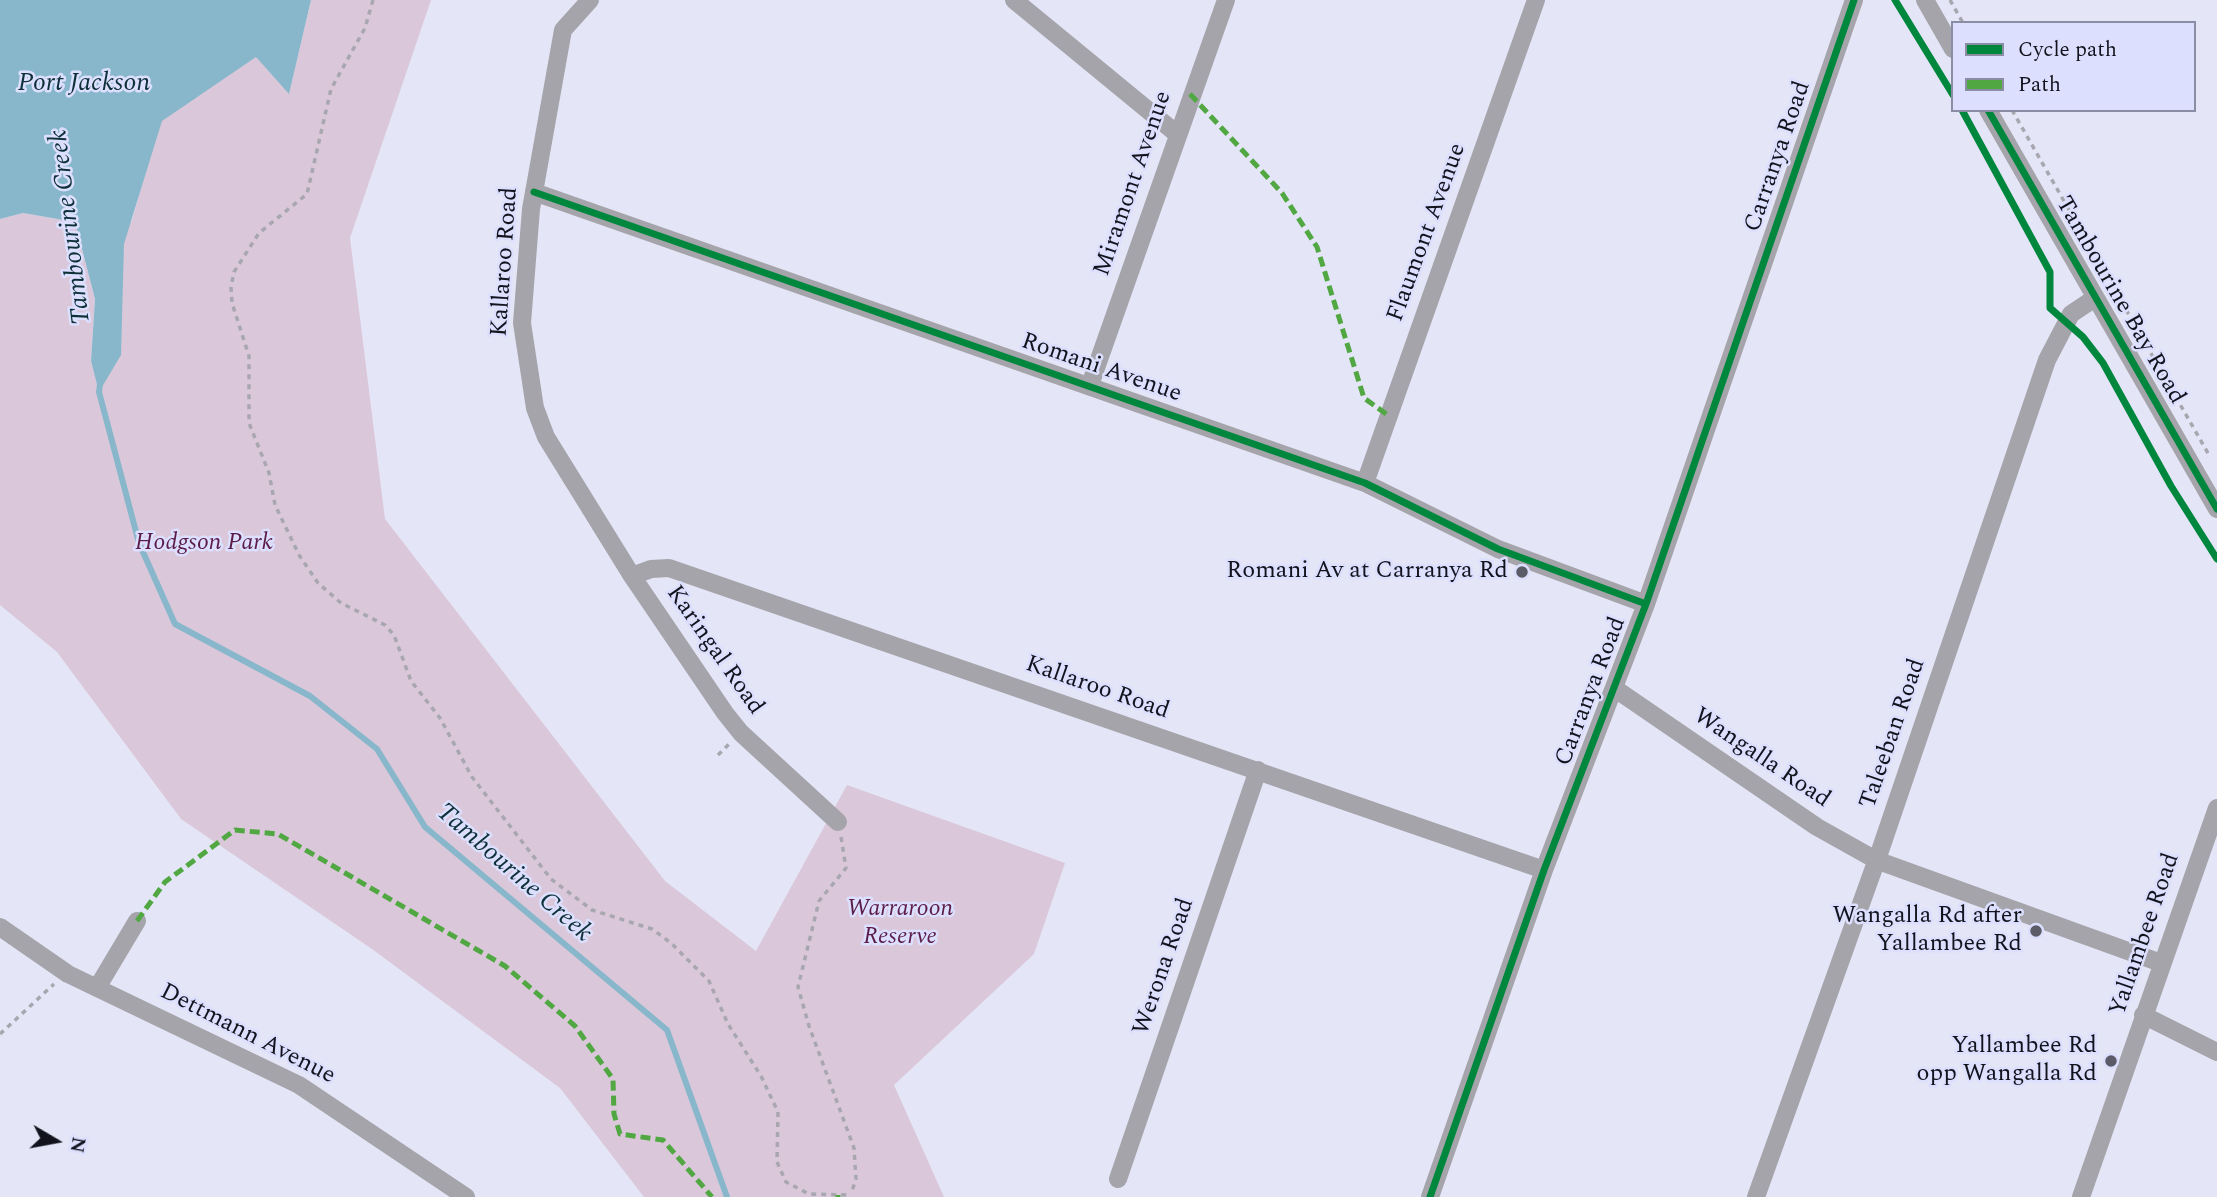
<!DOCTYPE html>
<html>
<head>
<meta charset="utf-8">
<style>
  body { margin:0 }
  #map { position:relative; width:2217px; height:1197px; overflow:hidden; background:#e4e5f6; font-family:Spectral,serif }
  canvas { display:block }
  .legend { position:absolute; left:1951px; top:21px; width:245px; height:91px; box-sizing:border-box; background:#dcdffe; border:2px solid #8b8da4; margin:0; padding:9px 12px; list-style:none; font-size:21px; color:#12131d }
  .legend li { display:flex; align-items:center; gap:14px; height:35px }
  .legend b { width:35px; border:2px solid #8b8da4 }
  .north { position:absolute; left:21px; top:1106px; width:70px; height:70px; -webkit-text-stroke:5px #dcdffe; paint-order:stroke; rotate:100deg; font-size:19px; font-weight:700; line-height:28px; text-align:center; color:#12131d }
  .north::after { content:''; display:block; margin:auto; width:24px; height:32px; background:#12131d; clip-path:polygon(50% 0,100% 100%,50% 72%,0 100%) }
</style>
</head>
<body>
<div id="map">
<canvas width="2217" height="1197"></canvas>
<ul class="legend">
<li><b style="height:9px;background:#00873e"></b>Cycle path</li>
<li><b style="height:9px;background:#51a843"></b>Path</li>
</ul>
<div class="north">N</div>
</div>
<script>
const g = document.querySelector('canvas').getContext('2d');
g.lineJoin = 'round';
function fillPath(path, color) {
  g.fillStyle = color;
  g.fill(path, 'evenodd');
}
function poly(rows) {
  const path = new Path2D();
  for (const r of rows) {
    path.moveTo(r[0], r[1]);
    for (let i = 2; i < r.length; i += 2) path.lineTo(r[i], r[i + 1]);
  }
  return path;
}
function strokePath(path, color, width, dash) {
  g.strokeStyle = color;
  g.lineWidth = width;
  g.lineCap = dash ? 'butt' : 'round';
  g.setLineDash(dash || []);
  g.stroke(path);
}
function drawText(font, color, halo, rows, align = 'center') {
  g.font = font + ' Spectral,serif';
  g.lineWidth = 5;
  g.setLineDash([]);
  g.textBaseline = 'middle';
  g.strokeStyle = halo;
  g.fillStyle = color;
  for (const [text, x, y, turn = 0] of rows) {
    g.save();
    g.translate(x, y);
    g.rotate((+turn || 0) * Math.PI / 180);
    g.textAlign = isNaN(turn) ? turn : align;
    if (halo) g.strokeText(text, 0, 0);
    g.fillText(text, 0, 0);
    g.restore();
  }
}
fillPath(poly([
  [311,0,431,0,350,238,385,519,665,881,756,951,847,785,1065,863,1034,954,894,1085,944,1197,644,1197,560,1088,372,949,181,819,57,652,0,605,0,219,23,213,75,222,95,299,91,361,100,392,122,236,132,220,164,108,256,56,289,93]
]), '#dac8da');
fillPath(poly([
  [0,0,311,0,289,94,256,57,162,121,124,244,121,355,99,392,91,361,95,299,75,222,23,213,0,219]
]), '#88b7cb');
strokePath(poly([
  [100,384,99,392,139,543,175,624,310,696,377,749,425,827,667,1030,727,1197]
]), '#88b7cb', 6);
strokePath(poly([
  [373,0,365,28,331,89,307,194,259,233,234,272,231,287,232,303,249,356,249,423,269,473,275,505,299,555,318,583,341,603,385,625,394,635,411,681,440,718,472,777,551,879,592,910,652,929,671,943,709,981,728,1024,761,1076,778,1112,777,1162,786,1182,809,1194,850,1195],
  [1950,0,1963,23],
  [2012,110,2209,455],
  [718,755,729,744],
  [841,837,846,868,819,901,798,987,809,1026,854,1148,856,1179,851,1194],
  [0,1034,54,984]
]), '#a8a7b0', 3.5, [5, 5]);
strokePath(poly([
  [590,0,563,30,531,209,522,323,535,408,546,437,632,576,725,713,741,733,838,822],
  [1014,0,1177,134],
  [1925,0,1953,49],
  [1988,110,2217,509],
  [534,192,1365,483,1498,549,1646,604],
  [1090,385,1226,0],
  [1365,483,1536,0],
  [632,576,651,569,669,568,1544,870],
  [1614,688,1817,827,1876,860,2161,963],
  [0,927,68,974,299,1085,466,1197],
  [97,988,137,921],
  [2143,1015,2217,1052],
  [1118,1179,1258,770],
  [1430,1197,1544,870,1646,604,1854,0],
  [1756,1197,1881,848,2047,360,2071,314,2095,298],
  [2081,1197,2217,808]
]), '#a5a4ab', 18);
strokePath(poly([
  [1190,94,1282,193,1317,247,1364,398,1389,416],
  [137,921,165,882,235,830,278,834,505,966,575,1026,613,1079,614,1114,620,1134,663,1140,712,1197],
  [838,1197,838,1195]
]), '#51a843', 5, [10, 5]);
strokePath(poly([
  [1895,0,1953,95],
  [1962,110,2050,272,2050,308,2083,337,2103,363,2171,486,2217,559],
  [1988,110,2217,509],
  [534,192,1365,483,1498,549,1646,604],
  [1430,1197,1544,870,1646,604,1854,0]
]), '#00873e', 7);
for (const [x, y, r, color] of [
  [1522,572,7,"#5c5c69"],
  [2036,931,7,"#5c5c69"],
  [2111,1061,7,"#5c5c69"]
]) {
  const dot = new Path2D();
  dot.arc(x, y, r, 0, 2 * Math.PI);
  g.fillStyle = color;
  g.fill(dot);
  strokePath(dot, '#dcdffe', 2.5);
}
drawText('24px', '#12131d', '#dcdffe', [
  ["Carranya Road",1779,157,-71],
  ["Miramont Avenue",1134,184,-71],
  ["Flaumont Avenue",1428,233,-70],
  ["Kallaroo Road",506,262,-86],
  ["Tambourine Bay Road",2119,301,60],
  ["Romani Avenue",1101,369,19],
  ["Karingal Road",714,651,55],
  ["Kallaroo Road",1097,689,19],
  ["Carranya Road",1592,692,-69],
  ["Taleeban Road",1894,734,-71],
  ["Wangalla Road",1761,759,34],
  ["Yallambee Road",2146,935,-71],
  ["Werona Road",1165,967,-71],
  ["Dettmann Avenue",247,1035,27]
]);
drawText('italic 24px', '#5b1d47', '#dcdffe', [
  ["Hodgson Park",204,544],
  ["Warraroon",900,910],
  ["Reserve",900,938]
]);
drawText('24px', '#12131d', '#dcdffe', [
  ["Romani Av at Carranya Rd",1508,572],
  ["Wangalla Rd after",2022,917],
  ["Yallambee Rd",2022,945],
  ["Yallambee Rd",2097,1047],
  ["opp Wangalla Rd",2097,1075]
], 'right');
drawText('italic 26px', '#0e3039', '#dcdffe', [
  ["Port Jackson",84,85],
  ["Tambourine Creek",72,227,-97],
  ["Tambourine Creek",513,874,41]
]);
</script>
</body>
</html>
